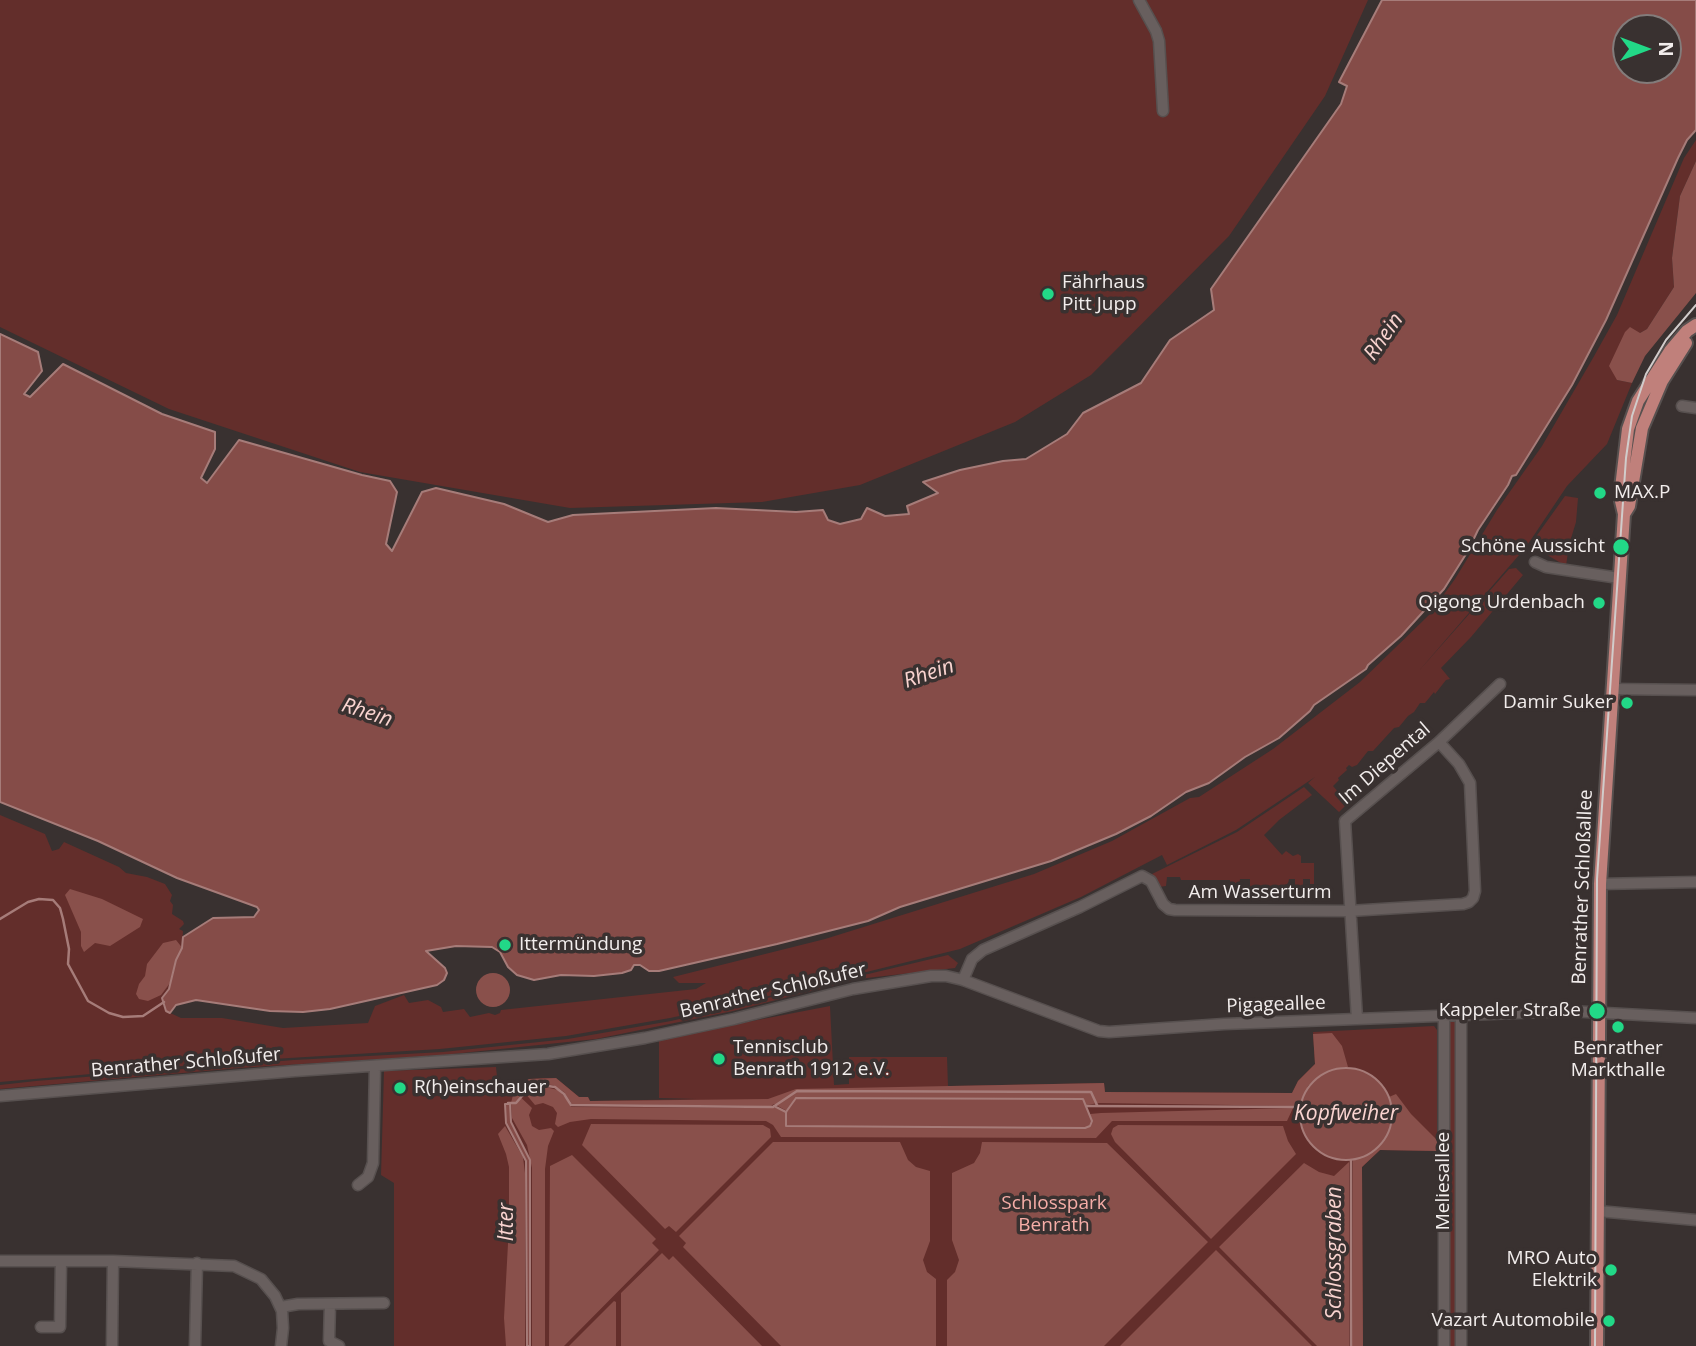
<!DOCTYPE html>
<html>
<head>
<meta charset="utf-8">
<style>
  body { margin:0 }
  #map { position:relative; width:1696px; height:1346px; overflow:hidden; background:#393130; font-family:"Open Sans",sans-serif }
  canvas { display:block }
  .north { position:absolute; left:1612px; top:14px; width:70px; height:70px; box-sizing:border-box; background:#393130; border:2px solid #837c7b; border-radius:50%; rotate:90deg; font-size:19px; font-weight:700; line-height:28px; text-align:center; color:#f2edec }
  .north::after { content:''; display:block; margin:auto; width:24px; height:32px; background:#22d887; clip-path:polygon(50% 0,100% 100%,50% 72%,0 100%) }
</style>
</head>
<body>
<div id="map">
<canvas width="1696" height="1346"></canvas>
<div class="north">N</div>
</div>
<script>
const g = document.querySelector('canvas').getContext('2d');
g.lineJoin = 'round';
function fillPath(path, color) {
  g.fillStyle = color;
  g.fill(path, 'evenodd');
}
function poly(rows) {
  const path = new Path2D();
  for (const r of rows) {
    if (r.length === 3) {
      path.moveTo(r[0] + r[2], r[1]);
      path.arc(r[0], r[1], r[2], 0, 2 * Math.PI);
      continue;
    }
    path.moveTo(r[0], r[1]);
    for (let i = 2; i < r.length; i += 2) path.lineTo(r[i], r[i + 1]);
  }
  return path;
}
function strokePath(path, color, width, dash) {
  g.strokeStyle = color;
  g.lineWidth = width;
  g.lineCap = dash ? 'butt' : 'round';
  g.setLineDash(dash || []);
  g.stroke(path);
}
function drawText(font, color, halo, rows, align = 'center') {
  g.font = font + ' "Open Sans",sans-serif';
  g.lineWidth = 7;
  g.setLineDash([]);
  g.textBaseline = 'middle';
  g.strokeStyle = halo;
  g.fillStyle = color;
  for (const [text, x, y, turn = 0] of rows) {
    g.save();
    g.translate(x, y);
    g.rotate((+turn || 0) * Math.PI / 180);
    g.textAlign = isNaN(turn) ? turn : align;
    if (halo) g.strokeText(text, 0, 0);
    g.fillText(text, 0, 0);
    g.restore();
  }
}
fillPath(poly([
  [0,0,1368,0,1325,96,1229,236,1091,375,1015,422,860,485,762,502,570,508,360,472,169,409,0,327],
  [1696,140,1696,161,1680,196,1672,258,1674,287,1647,329,1640,333,1617,380,1632,383,1607,444,1567,486,1526,547,1417,673,1509,569,1516,568,1523,575,1471,637,1441,668,1450,679,1446,680,1435,694,1434,692,1425,703,1420,703,1414,712,1408,716,1399,727,1394,728,1373,751,1368,751,1357,765,1352,767,1349,765,1346,768,1347,770,1338,778,1339,780,1333,786,1348,803,1339,812,1308,783,1315,777,1236,830,1167,865,1162,855,1081,897,960,949,732,1005,670,1018,566,1036,440,1049,239,1061,0,1082,0,815,45,834,52,851,59,849,64,842,119,867,126,873,147,877,165,884,172,895,170,901,173,905,172,914,183,921,184,924,179,929,183,931,182,948,169,989,162,998,166,1011,181,1018,222,1018,283,1028,368,1023,375,1006,404,995,409,1003,428,1000,441,1007,443,1012,464,1009,470,1017,489,1013,495,1015,500,1013,501,1010,696,989,706,983,679,983,673,977,825,939,1034,874,1112,841,1190,798,1199,797,1273,749,1360,682,1429,615,1455,579,1497,510,1542,446,1593,358,1617,315,1684,158],
  [1565,496,1578,498,1576,522,1569,545,1566,566,1530,545],
  [1304,787,1312,795,1279,820,1264,835,1282,855,1286,851,1293,856,1298,854,1301,856,1301,863,1314,863,1314,884,1310,884,1310,879,1303,879,1303,886,1295,886,1295,879,1289,879,1288,884,1279,886,1259,886,1259,893,1250,893,1250,879,1240,879,1239,888,1230,888,1230,880,1181,880,1180,877,1167,877,1166,886,1158,887,1152,874,1237,832],
  [948,955,958,963,955,968,858,979,733,1011,596,1039,443,1055,239,1068,0,1089,0,1085,36,1081,294,1060,443,1052,568,1039,671,1021],
  [830,1006,834,1085,849,1084,849,1057,947,1057,948,1086,1104,1083,1105,1092,1292,1093,1298,1081,1315,1064,1313,1032,1434,1026,1437,1030,1437,1151,1380,1150,1362,1167,1363,1346,394,1346,394,1183,381,1175,384,1071,496,1067,499,1095,502,1097,529,1079,546,1078,556,1078,579,1097,588,1097,590,1101,696,1099,659,1098,659,1039],
  [1449,1020,1457,1020,1459,1346,1447,1346]
]), '#632e2b');
fillPath(poly([
  [1696,161,1696,293,1645,356,1632,383,1617,380,1609,366,1625,332,1630,327,1640,333,1647,329,1674,287,1672,258,1680,196],
  [70,889,102,899,143,919,140,927,110,946,95,943,84,952,81,946,81,932,65,895],
  [176,940,184,950,176,975,161,995,148,1001,139,999,136,994,139,984,145,976,147,964,163,943],
  [493,990,17],
  [1332,1033,1342,1046,1348,1067,1340,1068,1319,1076,1308,1086,1300,1106,1099,1103,1086,1105,1083,1099,1055,1098,796,1098,787,1111,774,1104,771,1106,572,1104,564,1092,553,1085,532,1084,522,1091,517,1086,529,1079,556,1078,579,1097,588,1097,590,1101,768,1099,796,1089,1104,1083,1105,1092,1292,1093,1298,1081,1315,1064,1313,1034],
  [541,1086,558,1090,566,1098,571,1107,776,1108,786,1112,786,1126,1088,1127,1092,1121,1090,1114,1101,1113,1293,1108,1287,1121,1112,1121,1096,1138,781,1137,773,1125,766,1121,591,1119,570,1122,558,1127,555,1124,557,1113,553,1107,543,1103,535,1105,525,1093],
  [514,1091,532,1108,529,1115,532,1126,539,1130,551,1128,554,1131,548,1146,545,1169,545,1346,532,1346,532,1168,527,1145,512,1118,511,1103],
  [1396,1094,1411,1114,1437,1140,1437,1151,1380,1150,1362,1167,1363,1346,1352,1346,1353,1160,1372,1152,1387,1134,1392,1120,1389,1097],
  [591,1124,763,1125,770,1129,771,1137,676,1232,669,1226,665,1229,582,1145],
  [1118,1125,1283,1126,1288,1141,1296,1154,1211,1239,1115,1142,1111,1134,1113,1128],
  [505,1126,523,1157,525,1173,525,1346,506,1346,504,1318,509,1225,509,1167,506,1154,498,1134],
  [773,1142,900,1142,908,1160,916,1167,930,1171,930,1241,923,1260,927,1272,936,1279,936,1346,781,1346,683,1247,686,1243,679,1236],
  [982,1142,1107,1143,1208,1242,1104,1346,947,1346,947,1280,955,1272,959,1260,952,1240,952,1173,974,1163,980,1153],
  [572,1155,656,1239,652,1243,659,1250,564,1346,549,1346,550,1166],
  [1349,1162,1349,1346,1317,1346,1219,1247,1304,1163,1319,1172,1334,1176],
  [1216,1250,1312,1346,1120,1346],
  [662,1253,669,1260,673,1256,762,1346,621,1346,621,1293],
  [614,1301,616,1302,616,1346,569,1346]
]), '#89504b');
const water = poly([
  [1382,0,1696,0,1696,130,1687,140,1678,158,1606,320,1572,385,1516,475,1512,476,1508,485,1478,530,1468,551,1444,589,1401,636,1368,665,1366,669,1314,705,1310,711,1279,738,1245,757,1209,783,1186,792,1151,816,1116,834,1051,861,900,907,868,921,777,944,659,971,649,971,640,965,634,965,631,970,622,973,594,976,561,975,534,980,517,975,508,967,500,952,492,947,456,946,426,951,445,968,447,973,444,980,437,985,330,1009,303,1012,270,1011,196,1000,176,1005,170,1013,166,1011,162,998,169,989,176,960,182,948,183,937,213,918,254,917,259,910,257,907,177,878,98,841,0,802,0,334,38,352,42,371,24,394,30,397,63,364,162,414,215,432,215,449,201,478,207,483,239,440,362,475,390,481,397,492,386,544,392,551,422,492,436,488,504,504,548,522,573,515,716,508,796,512,823,510,828,520,840,524,861,519,867,508,885,516,909,514,907,506,938,493,923,482,960,470,1003,461,1026,459,1067,434,1083,413,1141,383,1170,340,1214,310,1211,289,1341,104,1347,86,1339,82,1382,0],
  [1626,28,1668,28,1668,70,1626,70,1626,28],
  [1346,1114,46],
  [796,1098,1083,1099,1092,1121,1090,1126,1085,1128,786,1126,786,1112,796,1098],
  [505,1104,510,1104,511,1122,530,1160,530,1346,527,1346,526,1161,506,1123,505,1104]
]);
fillPath(water, '#854c48');
strokePath(water, '#a67c79', 2);
strokePath(poly([
  [0,919,28,902,39,899,53,900,60,908,63,919,69,949,68,964,88,1001,109,1013,123,1017,143,1016,164,1002],
  [508,1103,516,1103,529,1088,541,1085,555,1087,564,1094,571,1105,773,1107,797,1091,1091,1092,1097,1105],
  [774,1106,786,1112],
  [1086,1106,1300,1107],
  [1351,1346,1351,1160]
]), '#a67c79', 2.5);
const minor = poly([
  [1139,0,1156,31,1159,41,1163,111],
  [1682,406,1696,408],
  [1535,562,1546,567,1619,578],
  [1612,689,1696,690],
  [1600,884,1696,882],
  [963,980,972,959,983,950,1080,907,1142,876,1151,881,1163,904,1169,909,1175,910,1349,911,1463,904,1469,902,1473,898,1475,891,1470,783,1459,764,1439,742],
  [1461,1015,1461,1346],
  [1444,1016,1444,1346],
  [1357,1019,1345,821,1439,742,1500,684],
  [0,1096,295,1071,548,1054,645,1038,734,1019,853,989,931,976,946,976,963,980,1099,1031,1109,1032,1224,1024,1569,1011,1696,1018],
  [358,1185,368,1177,373,1163,375,1067],
  [1598,1211,1696,1220],
  [0,1261,113,1261,234,1266,261,1279,275,1296,282,1311,283,1328,281,1346],
  [330,1304,329,1341,339,1346],
  [281,1307,298,1304,384,1303],
  [41,1327,60,1327,61,1261],
  [112,1346,113,1261],
  [195,1346,197,1263]
]);
const major = poly([
  [1624,514,1629,506,1642,428,1662,381,1686,343],
  [1597,1346,1600,884,1624,514,1621,501,1621,488,1628,429,1638,401,1670,351,1687,331,1696,325]
]);
strokePath(minor, '#57504f', 13);
strokePath(major, '#57504f', 16);
strokePath(minor, '#685f5e', 10);
strokePath(major, '#c0807b', 12);
strokePath(poly([
  [1595,1346,1597,879,1626,458,1632,416,1646,374,1666,340,1696,305]
]), '#d1cccb', 2);
for (const [x, y, r, color] of [
  [1048,294,7,"#22d887"],
  [1600,493,7,"#22d887"],
  [1621,547,9,"#22d887"],
  [1599,603,7,"#22d887"],
  [1627,703,7,"#22d887"],
  [505,945,7,"#22d887"],
  [1597,1011,9,"#22d887"],
  [1618,1027,7,"#22d887"],
  [719,1059,7,"#22d887"],
  [400,1088,7,"#22d887"],
  [1611,1270,7,"#22d887"],
  [1609,1321,7,"#22d887"]
]) {
  const dot = new Path2D();
  dot.arc(x, y, r, 0, 2 * Math.PI);
  g.fillStyle = color;
  g.fill(dot);
  strokePath(dot, '#393130', 2.5);
}
drawText('19px', '#f2edec', '#393130', [
  ["Fährhaus",1062,283,"left"],
  ["Pitt Jupp",1062,305,"left"],
  ["MAX.P",1614,493,"left"],
  ["Schöne Aussicht",1605,547],
  ["Qigong Urdenbach",1585,603],
  ["Damir Suker",1613,703],
  ["Ittermündung",519,945,"left"],
  ["Kappeler Straße",1581,1011],
  ["Tennisclub",733,1048,"left"],
  ["Benrath 1912 e.V.",733,1070,"left"],
  ["Benrather",1618,1049,"center"],
  ["Markthalle",1618,1071,"center"],
  ["R(h)einschauer",414,1088,"left"],
  ["MRO Auto",1597,1259],
  ["Elektrik",1597,1281],
  ["Vazart Automobile",1595,1321]
], 'right');
drawText('19px', '#f2edec', '#393130', [
  ["Im Diepental",1385,764,-41],
  ["Benrather Schloßallee",1583,887,-88],
  ["Am Wasserturm",1260,893],
  ["Benrather Schloßufer",773,991,-13],
  ["Pigageallee",1276,1005,-2],
  ["Benrather Schloßufer",186,1063,-5],
  ["Meliesallee",1444,1181,-90]
]);
drawText('19px', '#f6ada7', '#393130', [
  ["Schlosspark",1054,1204],
  ["Benrath",1054,1226]
]);
drawText('italic 21px', '#fad4d0', '#393130', [
  ["Rhein",1384,337,-55],
  ["Rhein",929,674,-19],
  ["Rhein",367,713,18],
  ["Kopfweiher",1346,1114],
  ["Itter",507,1222,-90],
  ["Schlossgraben",1335,1253,-90]
]);
</script>
</body>
</html>
